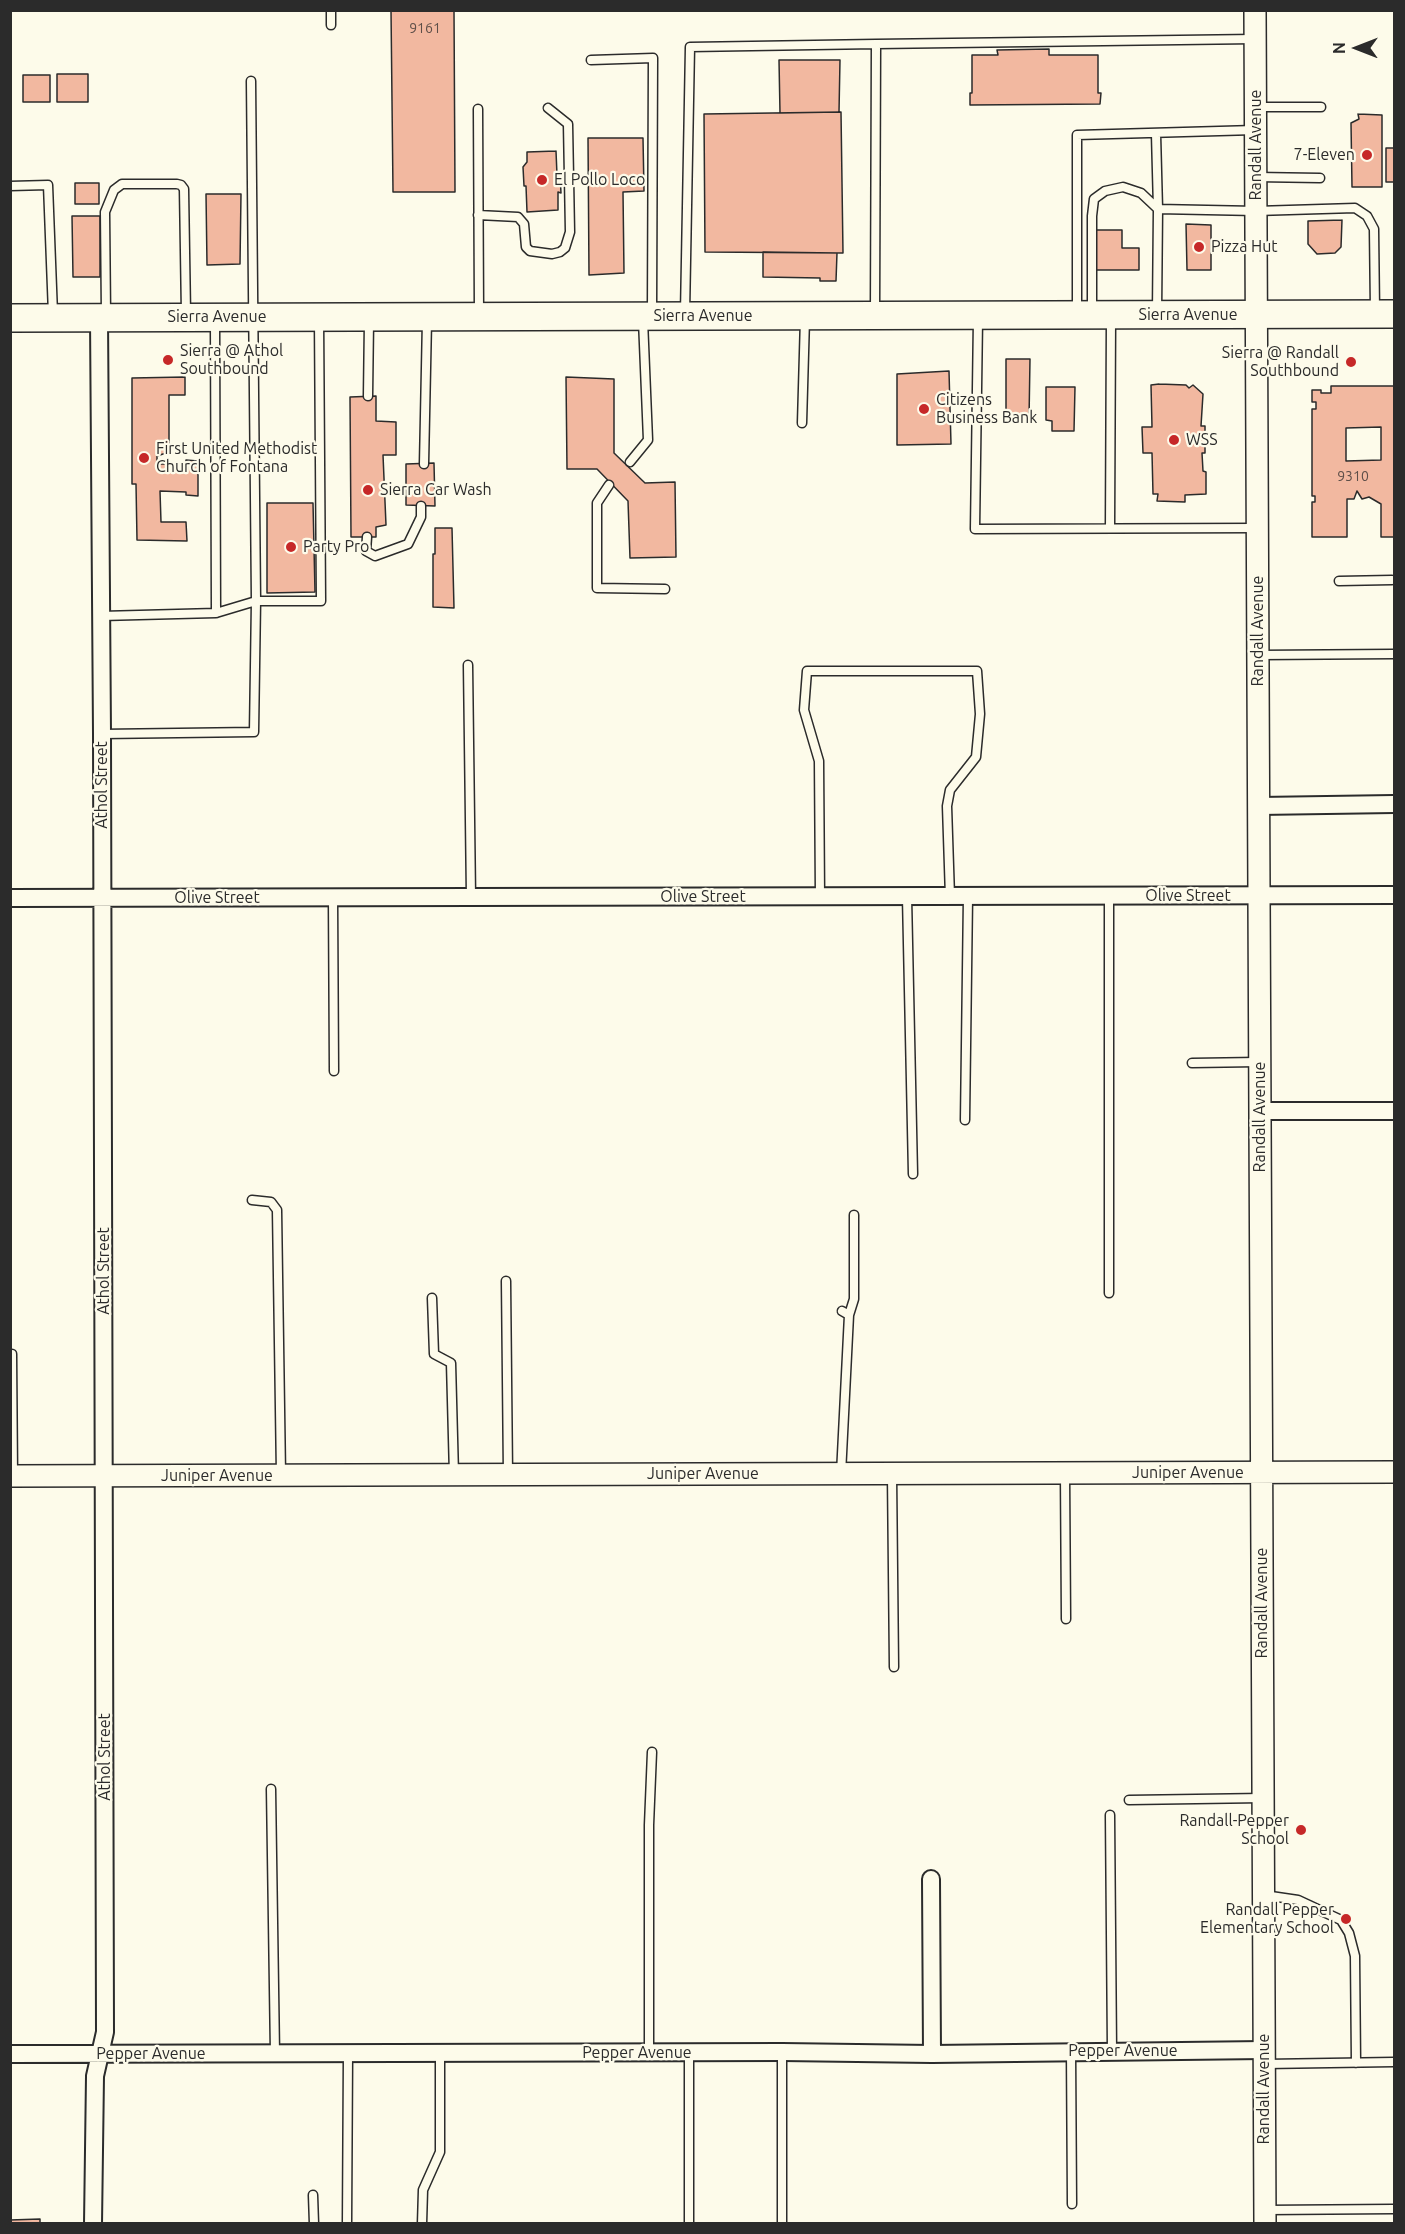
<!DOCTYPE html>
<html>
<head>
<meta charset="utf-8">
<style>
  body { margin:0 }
  #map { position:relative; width:1405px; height:2234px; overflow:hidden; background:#fdfbea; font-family:Ubuntu,sans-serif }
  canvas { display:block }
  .frame { position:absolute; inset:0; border:12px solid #2b2b2b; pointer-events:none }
  .north { position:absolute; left:1327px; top:18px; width:60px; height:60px; -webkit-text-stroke:4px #fdfbea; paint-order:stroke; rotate:270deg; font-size:16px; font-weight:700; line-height:24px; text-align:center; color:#2b2b2b }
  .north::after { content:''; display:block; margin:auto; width:21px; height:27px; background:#2b2b2b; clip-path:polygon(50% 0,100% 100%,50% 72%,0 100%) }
</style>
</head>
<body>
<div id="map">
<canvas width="1405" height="2234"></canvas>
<div class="frame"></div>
<div class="north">N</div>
</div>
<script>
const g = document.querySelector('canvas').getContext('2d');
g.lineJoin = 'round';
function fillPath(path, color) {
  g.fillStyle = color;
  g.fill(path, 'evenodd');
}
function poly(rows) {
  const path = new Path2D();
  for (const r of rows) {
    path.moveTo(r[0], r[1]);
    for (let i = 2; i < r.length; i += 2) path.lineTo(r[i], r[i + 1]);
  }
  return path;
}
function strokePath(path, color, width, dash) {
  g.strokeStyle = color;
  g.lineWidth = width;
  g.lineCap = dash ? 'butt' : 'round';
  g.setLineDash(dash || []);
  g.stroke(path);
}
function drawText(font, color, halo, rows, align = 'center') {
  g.font = font + ' Ubuntu,sans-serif';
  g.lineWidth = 4.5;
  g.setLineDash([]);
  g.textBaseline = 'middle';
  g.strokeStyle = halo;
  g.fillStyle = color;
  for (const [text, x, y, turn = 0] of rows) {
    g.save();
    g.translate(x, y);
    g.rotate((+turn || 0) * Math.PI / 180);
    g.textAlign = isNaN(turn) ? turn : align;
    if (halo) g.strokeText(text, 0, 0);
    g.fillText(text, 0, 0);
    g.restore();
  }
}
const building = poly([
  [391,10,454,10,455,192,393,192,391,10],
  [1049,49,1049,55,1098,55,1098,93,1101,93,1100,104,970,105,970,93,972,93,972,55,998,55,997,50,1049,49],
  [779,60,840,60,839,112,780,113,779,60],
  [57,74,88,74,88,102,57,102,57,74],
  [23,75,50,75,50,102,23,102,23,75],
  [841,112,843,253,705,252,704,114,841,112],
  [1358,114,1382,115,1382,187,1352,187,1351,123,1359,119,1358,114],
  [588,138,643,138,644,191,623,192,624,273,589,275,588,138],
  [1386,148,1394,148,1394,182,1386,182,1386,148],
  [556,151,557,175,560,175,561,193,558,192,558,210,527,212,526,186,524,186,523,167,527,162,527,152,556,151],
  [75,183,99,183,99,204,75,204,75,183],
  [206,194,241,194,240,264,207,265,206,194],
  [72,216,100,216,100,277,73,277,72,216],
  [1342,220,1341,247,1335,253,1317,254,1308,244,1308,221,1342,220],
  [1186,224,1211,225,1211,270,1187,270,1186,224],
  [1094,230,1122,230,1122,248,1139,248,1139,270,1094,270,1094,230],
  [763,252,837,253,836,281,820,281,820,278,763,277,763,252],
  [1006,359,1030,359,1029,420,1006,421,1006,359],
  [949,371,951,444,897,445,897,374,949,371],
  [185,377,185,395,169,395,169,452,157,456,157,464,186,464,186,460,198,461,198,496,186,495,186,492,160,491,161,522,186,522,187,541,137,540,136,484,132,484,132,378,185,377],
  [566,377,614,379,614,453,645,483,675,482,676,557,630,558,628,501,597,469,567,469,566,377],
  [1159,384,1186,385,1189,388,1193,385,1203,394,1201,426,1205,426,1205,453,1202,453,1203,471,1206,472,1206,494,1185,495,1185,502,1157,501,1158,494,1153,494,1152,453,1143,453,1142,427,1152,427,1151,385,1159,384],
  [1331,386,1394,386,1394,537,1381,537,1381,504,1369,497,1362,499,1357,491,1354,499,1347,499,1347,537,1312,537,1312,502,1315,502,1315,496,1312,496,1312,409,1316,409,1316,402,1312,402,1312,390,1321,390,1321,393,1331,393,1331,386],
  [1381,427,1381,460,1346,461,1346,428,1381,427],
  [1046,387,1075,387,1074,431,1052,431,1052,421,1046,420,1046,387],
  [376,396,376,421,396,422,396,455,383,455,386,525,376,527,376,537,351,537,350,397,376,396],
  [434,463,435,506,406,505,406,464,434,463],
  [267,503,313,503,315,592,267,593,267,503],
  [435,528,452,528,454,608,433,607,433,554,435,554,435,528],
  [40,2219,40,2224,10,2224,10,2220,40,2219]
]);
fillPath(building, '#f2b8a0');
strokePath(building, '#2b2b2b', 1.5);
const service = poly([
  [331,25,331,10],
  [591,60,653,58,652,313],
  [251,81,256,601,321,601,319,319],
  [1256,107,1321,107],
  [478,109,479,313],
  [1156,134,1158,209],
  [1256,177,1320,178],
  [10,186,48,185,53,314],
  [478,215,518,217,524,224,526,247,530,251,552,254,560,252,565,248,570,232,568,124,548,108],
  [1077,310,1077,135,1255,130],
  [1157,312,1158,209,1256,211,1355,208,1367,216,1374,229,1375,311],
  [685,313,690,47,876,44],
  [875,313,876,44,1255,39],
  [1092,313,1092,216,1094,199,1105,191,1123,187,1141,193,1158,209],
  [106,315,105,212,114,190,122,184,177,184,181,185,184,189,186,314],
  [978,319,975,529,1256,528],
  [215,321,216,613],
  [368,396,369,321],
  [802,423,805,318],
  [630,462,648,440,643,320],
  [424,464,427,320],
  [609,485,597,503,597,588,665,589],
  [1110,528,1111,319],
  [367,537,366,551,375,556,408,544,421,517,421,506],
  [1339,581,1392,580],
  [101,616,216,613,256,601,254,732,102,734],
  [1259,655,1394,654],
  [468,665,471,897],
  [1109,896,1109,1293],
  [820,897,819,761,804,710,807,671,977,671,980,714,976,757,950,790,947,806,950,897],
  [907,897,913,1174],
  [333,898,334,1071],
  [1192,1063,1258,1062],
  [965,1120,968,897],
  [252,1200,271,1202,277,1210,281,1475],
  [506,1281,508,1475],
  [432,1298,434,1354,451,1363,454,1475],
  [849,1315,854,1299,854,1215],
  [12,1354,13,1476],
  [841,1474,849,1315,842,1311],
  [1065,1474,1066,1619],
  [892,1475,894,1667],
  [271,1789,275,2054],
  [1129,1800,1263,1798],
  [1110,1815,1112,2051],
  [1264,1895,1298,1900,1341,1920,1349,1933,1355,1956,1356,2063],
  [1071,2051,1072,2204],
  [649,2053,649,1825,652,1752],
  [1265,2064,1394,2062],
  [313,2195,314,2224],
  [1265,2210,1394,2209],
  [347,2224,348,2054],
  [422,2224,423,2190,440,2152,440,2053],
  [689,2224,689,2052],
  [782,2224,782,2052]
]);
const minor = poly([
  [1259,806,1394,804],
  [10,898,1394,895],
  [1260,1111,1394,1111],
  [931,1879,932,2054],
  [10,2054,782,2052,932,2054,1264,2050],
  [93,2224,95,2076,105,2032,102,734,99,318]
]);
const tertiary = poly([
  [1255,10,1265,2224],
  [10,1476,1394,1472]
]);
const primary = poly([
  [10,318,1394,314]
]);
strokePath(service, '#2b2b2b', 11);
strokePath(minor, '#2b2b2b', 20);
strokePath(tertiary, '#2b2b2b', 24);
strokePath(primary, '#2b2b2b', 30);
strokePath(service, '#fdfbea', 8);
strokePath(minor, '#fdfbea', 16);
strokePath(tertiary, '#fdfbea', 21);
strokePath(primary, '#fdfbea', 27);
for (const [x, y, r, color] of [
  [1367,155,6,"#c62828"],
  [542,180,6,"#c62828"],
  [1199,247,6,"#c62828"],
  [168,360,6,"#c62828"],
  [1351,362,6,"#c62828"],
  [924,409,6,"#c62828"],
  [1174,440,6,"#c62828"],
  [144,458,6,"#c62828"],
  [368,490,6,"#c62828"],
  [291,547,6,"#c62828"],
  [1301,1830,6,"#c62828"],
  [1346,1919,6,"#c62828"]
]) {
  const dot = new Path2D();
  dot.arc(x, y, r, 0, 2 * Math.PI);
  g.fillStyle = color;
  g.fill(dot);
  strokePath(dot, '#fdfbea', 2);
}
drawText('14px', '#5d4e48', null, [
  ["9161",425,28],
  ["9310",1353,476]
]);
drawText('16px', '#2b2b2b', '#fdfbea', [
  ["Randall Avenue",1256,145,-90],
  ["Sierra Avenue",1188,315],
  ["Sierra Avenue",703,316],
  ["Sierra Avenue",217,317],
  ["Randall Avenue",1258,631,-90],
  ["Athol Street",102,785,-90],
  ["Olive Street",1188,896],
  ["Olive Street",703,897],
  ["Olive Street",217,898],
  ["Randall Avenue",1260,1117,-90],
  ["Athol Street",104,1271,-90],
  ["Juniper Avenue",1188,1473],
  ["Juniper Avenue",703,1474],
  ["Juniper Avenue",217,1476],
  ["Randall Avenue",1262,1603,-90],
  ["Athol Street",105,1757,-90],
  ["Pepper Avenue",1123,2051],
  ["Pepper Avenue",637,2053],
  ["Pepper Avenue",151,2054],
  ["Randall Avenue",1264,2089,-90]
]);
drawText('16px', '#2b2b2b', '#fdfbea', [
  ["7-Eleven",1355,155,"right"],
  ["El Pollo Loco",554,180],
  ["Pizza Hut",1211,247],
  ["Sierra @ Athol",180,351],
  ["Southbound",180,369],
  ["Sierra @ Randall",1339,353,"right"],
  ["Southbound",1339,371,"right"],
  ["Citizens",936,400],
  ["Business Bank",936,418],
  ["WSS",1186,440],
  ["First United Methodist",156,449],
  ["Church of Fontana",156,467],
  ["Sierra Car Wash",380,490],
  ["Party Pro",303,547],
  ["Randall-Pepper",1289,1821,"right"],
  ["School",1289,1839,"right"],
  ["Randall Pepper",1334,1910,"right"],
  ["Elementary School",1334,1928,"right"]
], 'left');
</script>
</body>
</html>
